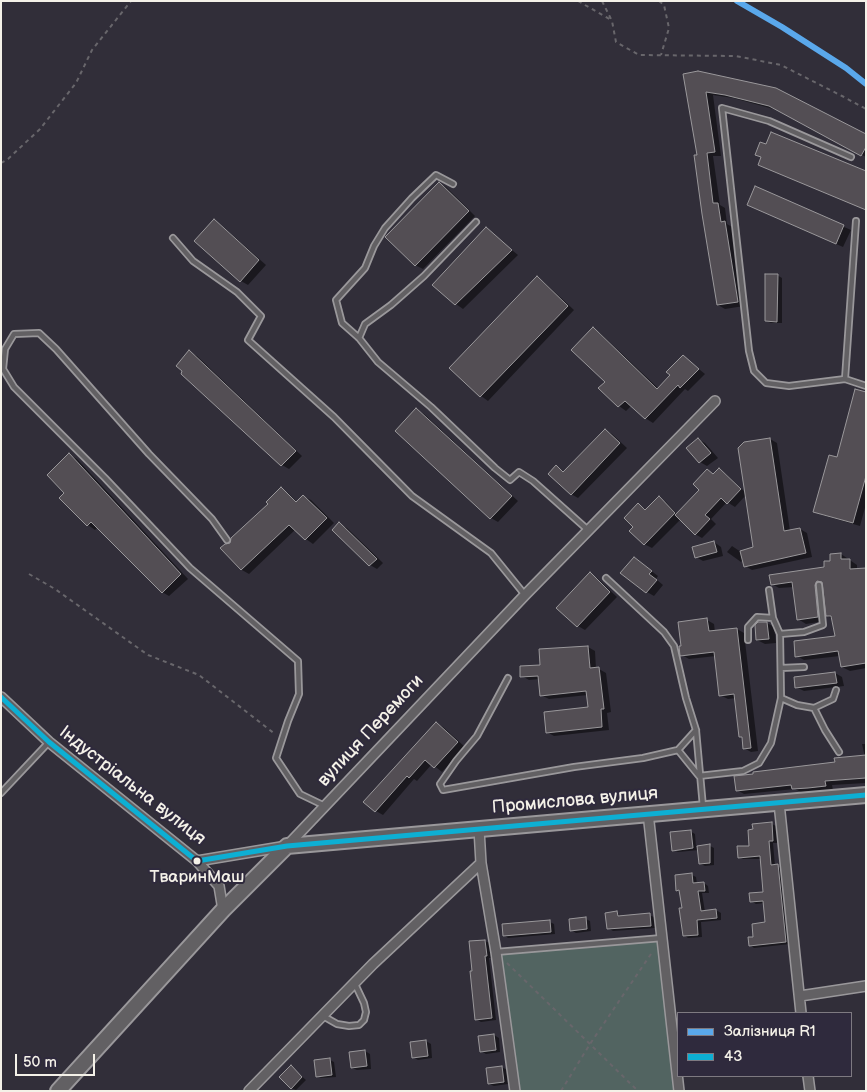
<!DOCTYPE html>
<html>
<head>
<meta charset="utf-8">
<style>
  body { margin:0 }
  #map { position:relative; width:867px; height:1092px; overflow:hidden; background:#312e39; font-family:"Balsamiq Sans",sans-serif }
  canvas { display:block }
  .frame { position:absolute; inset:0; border:2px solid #f4f1e8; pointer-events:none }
  .legend { position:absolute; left:677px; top:1012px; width:175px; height:65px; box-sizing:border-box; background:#2f2a3d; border:1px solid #7e7a81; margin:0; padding:6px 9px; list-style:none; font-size:15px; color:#f4f1e8 }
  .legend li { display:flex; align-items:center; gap:10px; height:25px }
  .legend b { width:25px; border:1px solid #7e7a81 }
  .scale { position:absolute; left:15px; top:1054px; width:80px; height:22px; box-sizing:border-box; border:2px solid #f4f1e8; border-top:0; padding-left:6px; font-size:15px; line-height:18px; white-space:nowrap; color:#f4f1e8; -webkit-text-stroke:4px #2f2a3d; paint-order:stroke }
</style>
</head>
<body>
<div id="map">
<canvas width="867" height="1092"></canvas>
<div class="frame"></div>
<ul class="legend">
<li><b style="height:6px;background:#5aa8eb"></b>Залізниця R1</li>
<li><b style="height:6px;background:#0dafd3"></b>43</li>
</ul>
<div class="scale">50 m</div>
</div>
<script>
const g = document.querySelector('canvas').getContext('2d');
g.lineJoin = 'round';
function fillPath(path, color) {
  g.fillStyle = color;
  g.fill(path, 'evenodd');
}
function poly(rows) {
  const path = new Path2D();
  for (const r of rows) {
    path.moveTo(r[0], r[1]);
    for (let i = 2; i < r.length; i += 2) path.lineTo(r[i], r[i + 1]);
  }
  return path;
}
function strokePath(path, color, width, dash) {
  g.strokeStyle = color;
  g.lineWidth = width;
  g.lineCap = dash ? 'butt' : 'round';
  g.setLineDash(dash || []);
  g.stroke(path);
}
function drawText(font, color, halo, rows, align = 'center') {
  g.font = font + ' "Balsamiq Sans",sans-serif';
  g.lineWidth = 4;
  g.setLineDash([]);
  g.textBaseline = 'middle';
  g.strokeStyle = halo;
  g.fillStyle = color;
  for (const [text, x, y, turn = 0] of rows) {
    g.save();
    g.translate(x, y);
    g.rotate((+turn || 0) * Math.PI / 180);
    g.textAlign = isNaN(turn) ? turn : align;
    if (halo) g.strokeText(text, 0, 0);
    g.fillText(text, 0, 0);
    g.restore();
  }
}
fillPath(poly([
  [663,937,679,1091,515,1091,496,952]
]), '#526461');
fillPath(poly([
  [685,75,866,136,866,157,777,110,733,98,713,95,721,156,713,156,720,205,725,208,727,224,732,227,744,306,725,309,718,305,698,156],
  [439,183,446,187,475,216,423,269,415,265],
  [755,188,851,230,843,247,755,208],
  [214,221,221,225,266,265,248,285,241,281],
  [486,229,518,255,463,309,456,304],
  [777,275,782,278,782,323,771,323,766,321],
  [537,277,544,282,574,310,488,401,481,396,451,368],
  [593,329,600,333,659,389,672,375,683,356,705,374,688,391,685,389,653,423,645,418,631,406,626,411,619,406,600,388,606,382],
  [189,352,197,356,302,456,289,469,282,465,182,373],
  [866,394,866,504,860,526,822,515,815,511],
  [417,410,424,414,518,501,498,522,491,518,397,431],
  [605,430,612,434,627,448,578,498,571,494,556,467,565,472],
  [698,439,705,443,718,458,707,466,700,462,688,448],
  [770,439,777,443,790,531,800,529,807,533,812,557,752,570,745,566,743,559,741,562,727,552,732,546,741,552,754,548,746,495,735,507,727,502,711,519,716,524,702,538,695,534,681,519,652,548,644,544,635,527,638,505,647,510,659,498,666,502,677,514,719,470,726,474,746,493],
  [70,455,77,459,188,579,169,596,162,592,98,527,95,530,88,525,61,498,65,493],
  [281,489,288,493,297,502,303,496,311,500,334,523,313,544,306,539,296,529,249,574,242,570,222,549,231,544,269,504],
  [339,524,347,528,383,563,377,569,370,565,333,530],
  [714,542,721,547,723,556,703,561,696,557],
  [841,554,857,565,857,570,866,570,866,668,850,671,842,667,840,656,804,660,797,656,836,637,833,619,827,616,825,596,823,596,825,621,806,624,798,619,794,587,779,588,772,584,825,568],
  [634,558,658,576,656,579,663,585,654,596,647,592],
  [590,574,597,578,617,597,585,630,578,626,558,608],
  [707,620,714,624,715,632,737,629,744,633,758,751,751,752,744,748,743,738,740,736,736,698,728,699,720,695,716,656,689,659,682,655],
  [767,623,774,627,776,643,765,644,757,640,758,624],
  [588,647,595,651,596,669,599,669,606,673,611,712,607,713,609,730,554,736,547,732,589,709,588,695,549,699,541,695,540,679,529,680,522,676,541,666],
  [835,673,842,677,844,686,804,691,796,687,795,678],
  [436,723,443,727,465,747,442,772,432,764,417,781,414,779,383,815,376,811,365,802],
  [862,744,866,744,866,783,832,785,833,790,816,792,801,792,795,789,744,794,737,790,865,757],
  [772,824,776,826,778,843,773,843,775,866,782,868,790,944,754,948,750,945,767,924,764,903,756,904,751,901,764,893,761,859,743,859,739,857,751,847],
  [690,831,695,834,696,847,710,846,714,848,714,865,705,866,701,864,699,850,678,852,673,850],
  [692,875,696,877,697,884,704,883,708,886,709,893,702,893,705,912,716,910,721,913,721,920,701,922,702,937,688,938,684,935,683,909,681,892,677,890],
  [617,912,621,917,649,915,654,917,655,928,613,931,608,928],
  [586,919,590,921,591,931,576,933,571,930],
  [550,922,554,924,555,934,508,938,504,935],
  [485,941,490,943,491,958,489,958,496,1020,481,1022,476,1019,474,972],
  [494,1035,499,1038,500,1052,486,1054,481,1051],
  [426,1041,431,1044,432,1058,418,1060,413,1057],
  [365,1051,370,1054,371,1069,357,1070,352,1068],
  [330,1060,334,1062,336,1077,321,1078,317,1076],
  [291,1067,306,1080,296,1090,291,1088],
  [502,1067,507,1070,508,1084,494,1086,489,1084]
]), '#0007');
const building = poly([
  [698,71,776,88,866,134,866,147,861,156,769,106,725,95,706,92,715,152,707,153,713,203,718,203,721,222,725,221,738,302,717,305,702,214,694,155,697,155,683,74,698,71],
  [771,132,866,171,866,210,758,165,761,157,755,155,760,142,766,144,771,132],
  [439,182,469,211,415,266,385,237,439,182],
  [755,186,844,225,836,244,747,205,755,186],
  [214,219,259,260,240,282,194,241,214,219],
  [486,227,512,250,455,305,432,285,486,227],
  [765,274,778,274,777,322,765,321,765,274],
  [537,276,568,306,480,397,449,368,537,276],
  [593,327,657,389,670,375,666,372,683,355,699,369,680,388,678,385,645,419,625,401,618,407,598,388,605,382,571,350,593,327],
  [189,350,296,451,281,466,181,374,182,371,176,366,189,350],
  [855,389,866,392,866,476,853,523,813,512,829,455,837,457,855,389],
  [416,408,512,496,490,519,395,431,416,408],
  [605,429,620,443,571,495,548,474,556,465,563,472,605,429],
  [698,438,711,453,699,463,686,448,698,438],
  [770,438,784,531,800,528,806,553,744,567,740,551,753,547,738,448,744,442,770,438],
  [69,453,181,574,162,593,91,522,87,526,59,498,64,493,47,475,69,453],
  [719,468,741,489,727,504,721,498,705,515,710,519,695,535,675,515,699,490,693,484,707,469,713,474,719,468],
  [281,487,296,502,303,495,327,518,305,540,289,525,241,570,220,548,225,544,230,543,231,538,268,504,266,502,281,487],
  [659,496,675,513,644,545,629,531,633,527,624,518,638,503,645,510,659,496],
  [339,522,377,559,369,566,332,530,339,522],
  [714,541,717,552,695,558,692,547,714,541],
  [841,553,841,559,850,559,850,569,866,568,866,663,841,667,838,651,795,657,794,641,835,636,831,616,826,616,822,582,817,581,815,585,818,617,797,620,792,582,771,585,769,575,824,567,824,561,830,561,830,554,841,553],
  [634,557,652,571,649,574,657,580,646,593,620,573,634,557],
  [590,572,610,592,577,627,556,608,590,572],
  [707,618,709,631,737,628,751,748,743,749,742,737,739,737,734,694,719,696,714,652,680,656,679,646,681,646,678,622,707,618],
  [758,622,767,622,769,639,756,640,755,625,758,622],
  [588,646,590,668,599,667,604,709,601,709,602,727,546,733,544,712,588,707,586,691,540,696,538,676,520,677,520,666,540,665,539,649,588,646],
  [835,672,837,683,795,688,794,677,835,672],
  [436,722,458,742,434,768,425,760,409,778,407,776,375,812,363,802,436,722],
  [866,755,866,778,825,781,826,786,808,788,792,789,791,785,736,791,734,776,753,774,753,772,835,762,834,758,866,755],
  [772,822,773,841,769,841,771,865,778,864,786,942,749,946,748,937,753,937,752,924,765,922,763,901,750,902,749,893,763,892,760,856,738,858,737,846,749,846,748,830,753,829,752,824,772,822],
  [691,830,693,848,672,851,670,832,691,830],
  [710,844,710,863,699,864,697,846,710,844],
  [692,873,693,883,704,882,705,891,698,891,701,911,716,909,717,918,697,920,698,935,683,936,679,908,682,908,679,890,676,891,675,875,692,873],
  [617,911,618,916,650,913,651,926,607,929,605,913,617,911],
  [586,917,587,929,570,931,569,919,586,917],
  [550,920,551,932,503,936,502,924,550,920],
  [485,940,487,956,485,956,492,1018,475,1020,470,971,472,971,469,941,485,940],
  [494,1034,496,1050,480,1052,478,1036,494,1034],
  [426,1040,428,1056,412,1058,410,1042,426,1040],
  [365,1050,367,1066,351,1068,349,1052,365,1050],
  [330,1058,332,1075,316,1077,314,1060,330,1058],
  [291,1065,302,1077,291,1089,279,1077,291,1065],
  [502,1066,504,1082,488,1084,486,1068,502,1066]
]);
fillPath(building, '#534e54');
strokePath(building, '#9a989b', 1);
const lane = poly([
  [453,184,436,175,412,198,385,228,374,246,365,268,336,300,342,323,359,338,378,362,431,407,495,468,510,480,519,472,533,481,588,530],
  [856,221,845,379,866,386],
  [173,238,193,261,237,292,261,316,248,340,334,417,412,496,491,553,525,595],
  [359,338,365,324,391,305,424,276,476,222],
  [845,379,789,386,766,383,754,371,749,351,722,108,769,121,851,157],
  [227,540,212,519,149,454,56,349,39,333,14,334,5,349,3,369,14,387,105,478,190,568,298,661,299,694,288,721,276,758,300,794,325,806],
  [606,578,664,632,674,646,686,698,696,730,703,807],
  [780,634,804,632,823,625,819,585],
  [748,640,748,627,757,617,773,618],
  [781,668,804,667],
  [508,678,477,736,456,761,440,784,443,790,574,767,643,758,678,750,696,730],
  [781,698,797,705,814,708,833,699,836,690],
  [814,708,825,730,839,752],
  [678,750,699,776,743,771,759,763,771,743,781,698,780,634,773,618,769,590],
  [1,793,49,742],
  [496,952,662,938],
  [323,1016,337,1024,349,1026,359,1025,364,1020,366,1012,364,1003,355,984]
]);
const street = poly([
  [1,697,49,742,197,861,287,846,525,595,715,401],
  [779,803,801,1013],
  [648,813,679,1091],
  [479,829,481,863,496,952,515,1091],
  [197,861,219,886,223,910],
  [800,996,866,986],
  [808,1076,810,1091],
  [249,1091,373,964,481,863]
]);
const secondary = poly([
  [58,1091,223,910,287,846,866,795]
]);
strokePath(lane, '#9a989b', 8);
strokePath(street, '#9a989b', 12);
strokePath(secondary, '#9a989b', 18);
strokePath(poly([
  [578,1,611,20],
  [602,1,612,21,616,42,639,55,736,56,781,65,842,96,866,109],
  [659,1,664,5,669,28,661,55],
  [1,163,8,159,40,129,76,83,92,50,131,1],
  [29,574,55,589,148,655,199,675,275,734],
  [507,963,638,1091],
  [561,1091,590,1044,653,951]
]), '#68666b', 2, [4, 4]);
strokePath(lane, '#626063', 4.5);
strokePath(street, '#626063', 9);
strokePath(secondary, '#626063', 14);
strokePath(poly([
  [1,697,49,742,197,861,287,846,866,795]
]), '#0dafd3', 5);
strokePath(poly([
  [737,1,782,27,846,68,866,84]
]), '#5aa8eb', 6);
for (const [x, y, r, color] of [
  [197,861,4.5,"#f4f1e8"]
]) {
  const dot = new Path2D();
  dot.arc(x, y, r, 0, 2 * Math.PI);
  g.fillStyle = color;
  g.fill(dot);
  strokePath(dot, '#2f2a3d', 2);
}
drawText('17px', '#f4f1e8', '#2f2a3d', [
  ["ТваринМаш",197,878]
]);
drawText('18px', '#f4f1e8', '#2f2a3d', [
  ["вулиця Перемоги",371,731,-47],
  ["Індустріальна вулиця",132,786,38],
  ["Промислова вулиця",575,801,-5]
]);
</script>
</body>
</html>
